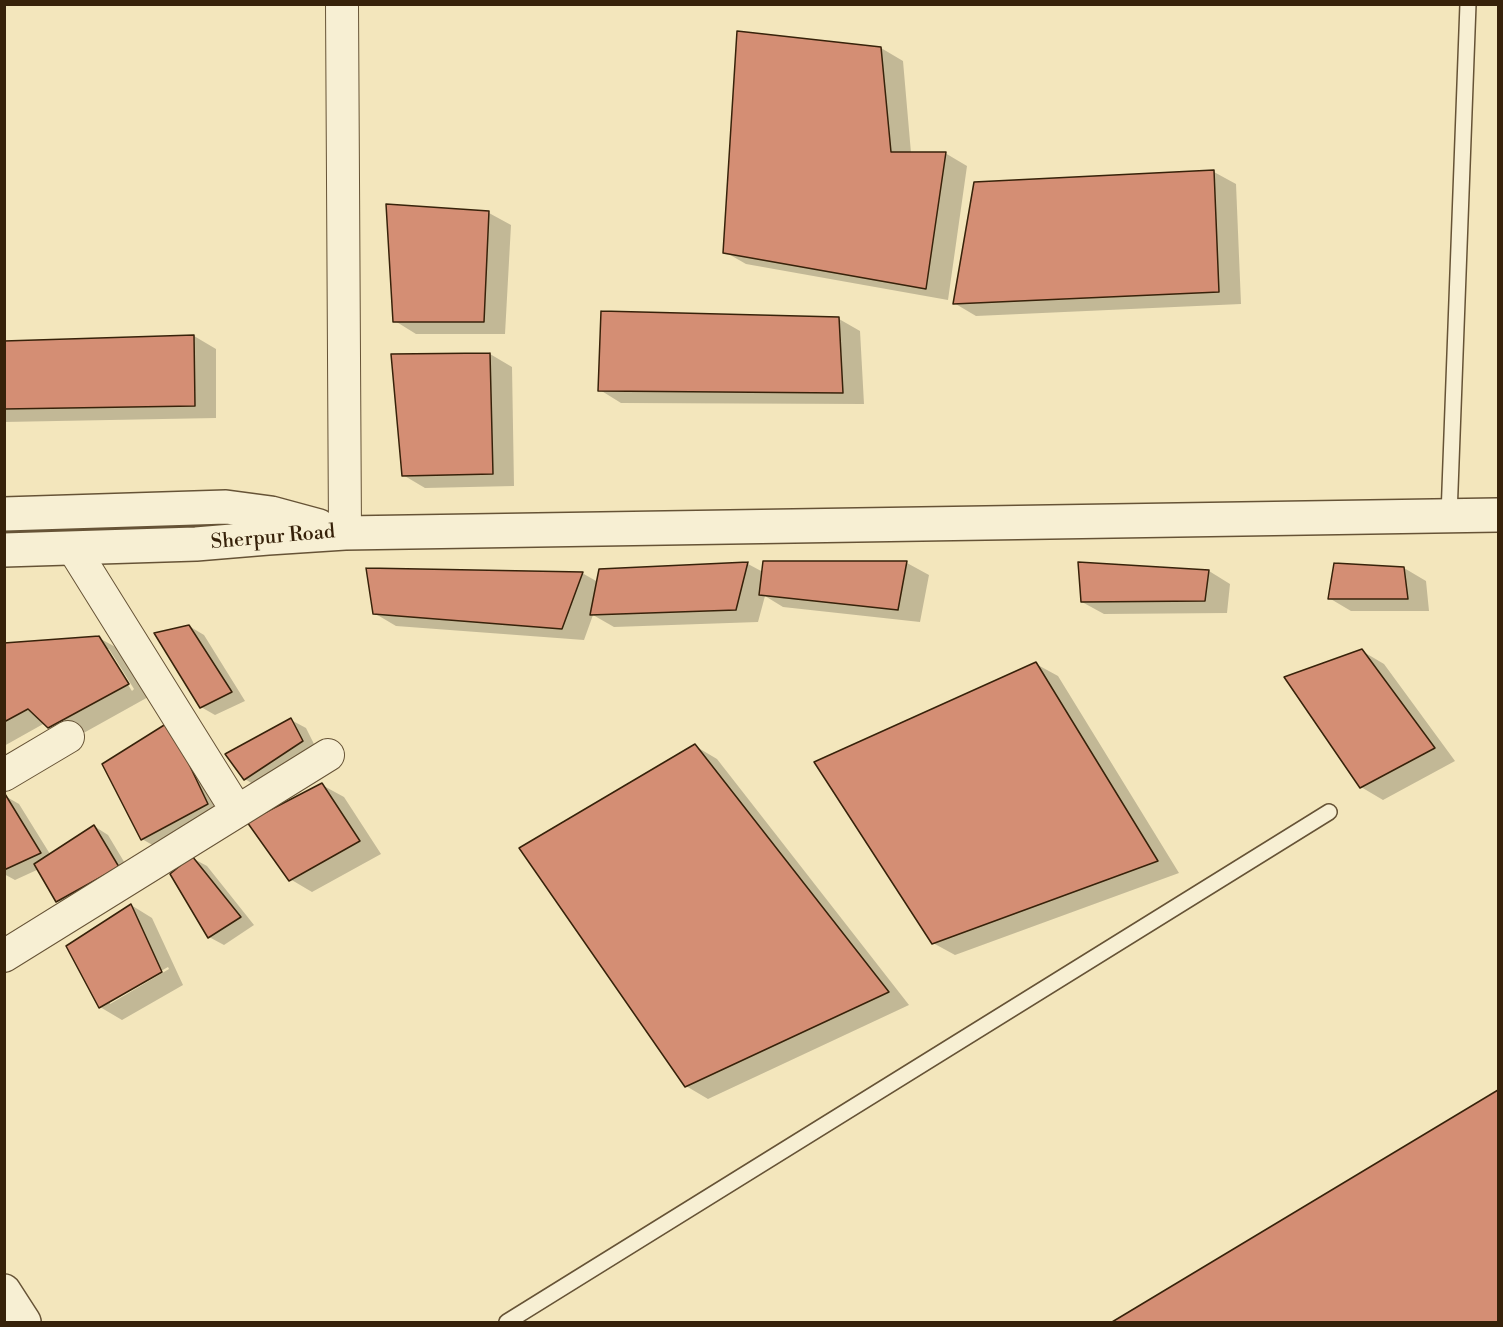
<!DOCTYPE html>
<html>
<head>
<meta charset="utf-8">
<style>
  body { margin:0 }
  #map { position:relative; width:1503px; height:1327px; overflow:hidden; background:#f3e6bc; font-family:"Libre Bodoni",serif }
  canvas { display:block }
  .frame { position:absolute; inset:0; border:6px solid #37220a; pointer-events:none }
</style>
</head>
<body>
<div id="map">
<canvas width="1503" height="1327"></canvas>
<div class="frame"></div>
</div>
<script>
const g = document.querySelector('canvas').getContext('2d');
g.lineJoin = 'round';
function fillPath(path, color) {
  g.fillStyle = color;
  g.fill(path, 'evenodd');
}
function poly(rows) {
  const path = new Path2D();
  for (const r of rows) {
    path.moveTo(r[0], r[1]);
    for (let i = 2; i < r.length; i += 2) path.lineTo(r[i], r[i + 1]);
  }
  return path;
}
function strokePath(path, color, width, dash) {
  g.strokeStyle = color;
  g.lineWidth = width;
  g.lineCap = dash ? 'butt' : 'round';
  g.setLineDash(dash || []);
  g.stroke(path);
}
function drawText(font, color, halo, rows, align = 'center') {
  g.font = font + ' "Libre Bodoni",serif';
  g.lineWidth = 5;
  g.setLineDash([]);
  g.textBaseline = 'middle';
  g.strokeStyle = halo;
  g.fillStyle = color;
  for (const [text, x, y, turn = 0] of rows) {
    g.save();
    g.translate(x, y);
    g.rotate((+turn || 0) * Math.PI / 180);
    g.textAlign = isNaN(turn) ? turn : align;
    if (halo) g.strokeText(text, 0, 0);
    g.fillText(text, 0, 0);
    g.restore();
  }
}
fillPath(poly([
  [881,48,903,61,911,153,945,153,967,166,948,300,746,264,725,252],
  [1214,172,1236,184,1241,304,976,316,954,303],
  [388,205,489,213,511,225,505,334,416,334,395,321],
  [839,319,860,331,864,404,621,403,600,390],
  [194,336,216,349,216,418,4,422,4,342],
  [490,354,512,367,514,486,425,488,403,475],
  [765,563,907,563,929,575,920,622,783,607,765,596,758,622,614,627,593,615,584,640,396,626,374,613,582,573,598,582,601,570,748,564,763,572],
  [1404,568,1426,581,1429,611,1351,611,1329,598],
  [1209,571,1230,584,1227,613,1104,614,1082,602],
  [189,626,204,635,245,701,215,715,201,707],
  [99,638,121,650,150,696,71,740,49,727,45,723,4,746,4,644],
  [105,649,109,649,134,689,132,691],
  [1362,651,1384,664,1455,761,1383,800,1361,787],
  [1036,664,1058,676,1179,873,955,955,933,943],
  [291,720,306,728,317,750,259,788,245,779],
  [169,723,229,817,163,851,142,839],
  [695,746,717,759,909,1005,708,1099,686,1086],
  [322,785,344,797,381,854,312,892,290,879],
  [5,796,19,804,50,854,94,826,108,835,132,875,72,909,57,900,39,869,15,880,4,874],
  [192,858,207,866,254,925,224,945,209,937],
  [131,905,152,918,183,985,122,1020,100,1007,68,946],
  [168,967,169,969,110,1004,110,1000],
  [1498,1092,1498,1322,1115,1322]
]), '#0003');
const building = poly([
  [737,31,881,47,891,152,946,152,926,289,723,253,737,31],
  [1214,170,1219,292,953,304,974,182,1214,170],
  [386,204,489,211,484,322,393,322,386,204],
  [601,311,839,317,843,393,598,391,601,311],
  [194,335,195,406,4,409,4,341,194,335],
  [490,353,493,474,402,476,391,354,490,353],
  [763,561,907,561,898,610,759,595,763,561],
  [748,562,736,610,590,615,599,569,748,562],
  [1078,562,1209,570,1205,601,1081,602,1078,562],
  [1334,563,1404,567,1408,599,1328,599,1334,563],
  [366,568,583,572,562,629,373,614,366,568],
  [189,625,232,692,200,708,154,633,189,625],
  [99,636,129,684,48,728,28,709,4,722,4,643,99,636],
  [1362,649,1435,748,1360,788,1284,677,1362,649],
  [1036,662,1158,861,932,944,814,762,1036,662],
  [291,718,303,741,244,780,225,754,291,718],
  [169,722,208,804,141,840,102,764,169,722],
  [695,744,889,992,685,1087,519,848,695,744],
  [322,783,360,841,289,881,247,822,322,783],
  [5,794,41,853,4,870,4,794,5,794],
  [94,825,119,867,56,902,34,864,94,825],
  [192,856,241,917,208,938,170,874,192,856],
  [131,904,162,972,99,1008,66,946,131,904],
  [1498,1090,1498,1322,1112,1322,1498,1090]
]);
fillPath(building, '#d48e74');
strokePath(building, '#37220a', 1.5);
const service = poly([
  [1449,516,1468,4],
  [507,1322,1329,812]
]);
const minor = poly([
  [342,4,345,533],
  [73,548,237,811],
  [4,775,68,737],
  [4,956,328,755]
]);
const tertiary = poly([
  [4,514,226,507,271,513,319,526],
  [4,550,196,544,268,538,345,533,1498,515],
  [4,1291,24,1322]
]);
strokePath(service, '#665336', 18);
strokePath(minor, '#665336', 34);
strokePath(tertiary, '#665336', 36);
strokePath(service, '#f7efd3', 15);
strokePath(minor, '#f7efd3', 32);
strokePath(tertiary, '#f7efd3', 33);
drawText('20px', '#37220a', '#f7efd3', [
  ["Sherpur Road",273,538,-5]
]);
</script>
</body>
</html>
